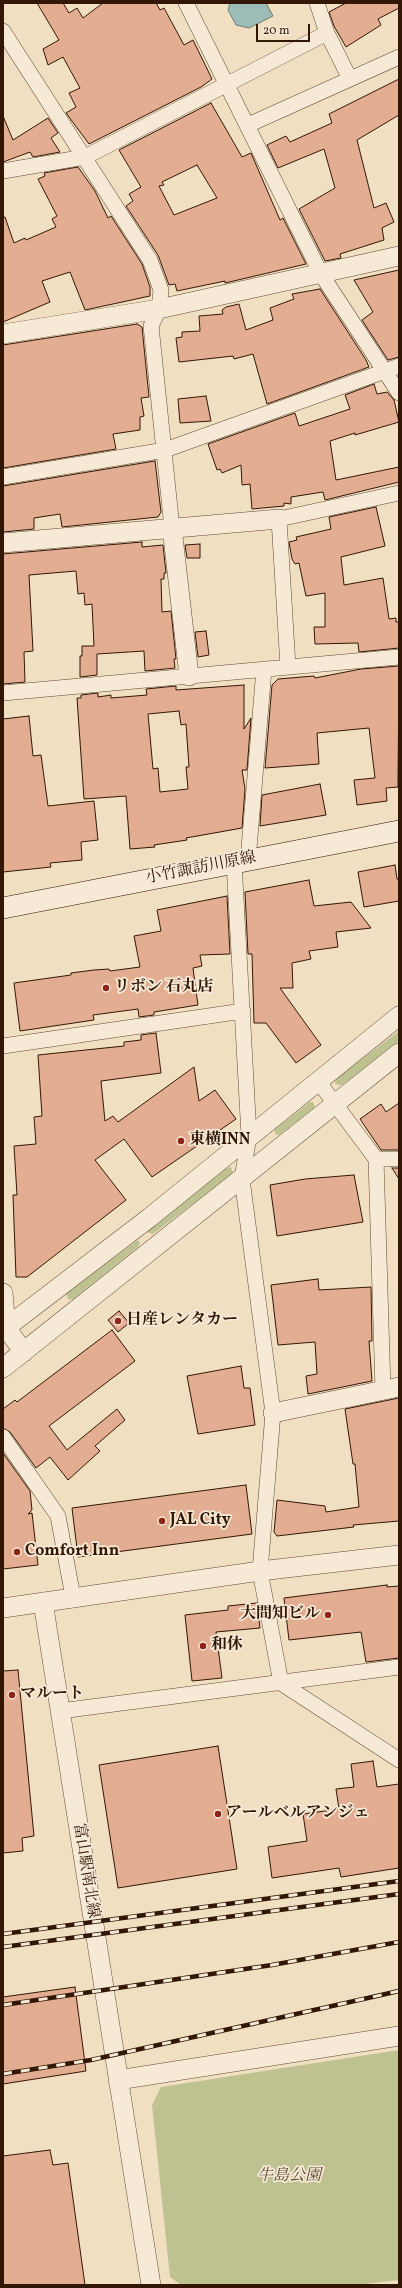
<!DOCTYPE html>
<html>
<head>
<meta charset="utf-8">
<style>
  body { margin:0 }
  #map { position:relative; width:402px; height:2288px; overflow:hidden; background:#f1dfc2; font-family:Vollkorn,serif }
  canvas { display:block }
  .frame { position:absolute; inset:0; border:4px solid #321704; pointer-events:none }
  .scale { position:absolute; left:256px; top:24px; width:54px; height:18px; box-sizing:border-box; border:2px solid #321704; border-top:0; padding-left:5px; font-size:12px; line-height:14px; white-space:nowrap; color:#321704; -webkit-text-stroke:3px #f6ead7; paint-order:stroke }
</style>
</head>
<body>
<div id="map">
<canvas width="402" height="2288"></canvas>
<div class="frame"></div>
<div class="scale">20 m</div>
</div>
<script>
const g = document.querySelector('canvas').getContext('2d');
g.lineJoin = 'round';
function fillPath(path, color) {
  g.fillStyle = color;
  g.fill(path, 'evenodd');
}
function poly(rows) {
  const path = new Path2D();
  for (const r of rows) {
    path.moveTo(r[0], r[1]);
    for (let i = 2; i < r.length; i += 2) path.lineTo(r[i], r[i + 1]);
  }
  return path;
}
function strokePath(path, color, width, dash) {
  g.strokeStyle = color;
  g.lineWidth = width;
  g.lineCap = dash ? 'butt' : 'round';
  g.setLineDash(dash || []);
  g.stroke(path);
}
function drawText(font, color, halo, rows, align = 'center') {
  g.font = font + ' Vollkorn,"Noto Serif JP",serif';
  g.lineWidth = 3.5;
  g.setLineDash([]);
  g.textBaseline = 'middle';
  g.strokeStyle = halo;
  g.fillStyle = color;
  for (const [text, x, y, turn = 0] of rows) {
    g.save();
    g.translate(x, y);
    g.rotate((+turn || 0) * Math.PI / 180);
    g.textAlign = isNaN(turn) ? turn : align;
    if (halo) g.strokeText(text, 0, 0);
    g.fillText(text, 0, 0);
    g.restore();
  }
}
fillPath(poly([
  [399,1031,399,1041,342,1085,338,1085,335,1083,336,1079],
  [310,1102,313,1102,315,1107,279,1135,276,1135,274,1130],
  [231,1167,233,1173,153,1234,147,1232,148,1228,227,1168],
  [138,1240,140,1243,138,1247,73,1299,69,1300,66,1294],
  [399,2050,399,2280,357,2285,181,2285,170,2277,152,2105,161,2087]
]), '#bec190');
const water = poly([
  [230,3,266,3,273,16,249,28,236,25,228,10,230,3]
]);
fillPath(water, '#9bbcb7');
strokePath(water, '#717a6f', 1);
const building = poly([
  [37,3,63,3,69,13,77,8,83,18,103,3,156,3,160,10,164,8,184,45,193,40,212,79,201,87,89,144,66,113,76,107,69,93,80,88,63,57,48,65,43,49,59,40,37,3],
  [346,3,399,3,399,8,378,19,381,25,346,47,334,26,329,12,346,3],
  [399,79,399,115,357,140,374,208,386,203,394,222,382,228,384,240,340,254,341,258,325,261,299,209,335,188,324,149,278,168,267,145,286,136,290,142,332,123,329,114,399,79],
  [211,103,242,157,251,153,280,220,283,218,306,264,225,283,225,281,177,291,175,284,169,285,158,255,126,206,133,201,129,194,141,187,119,150,211,103],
  [197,165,217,198,174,215,159,186,164,185,162,182,197,165],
  [3,116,13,140,48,118,58,133,51,138,60,152,33,157,30,152,3,162,3,116],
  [78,167,95,191,108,218,111,216,142,264,150,287,150,296,85,310,70,272,42,281,50,302,3,322,3,217,5,217,14,243,25,238,26,240,56,227,52,219,57,216,38,179,45,176,44,173,78,167],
  [399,270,399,357,388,360,362,320,373,312,354,280,399,270],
  [320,289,366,360,369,367,267,404,253,354,234,359,233,356,179,362,176,338,182,337,182,332,200,331,199,316,223,314,222,310,226,307,239,304,246,330,273,320,270,308,294,299,292,294,320,289],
  [137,324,142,327,149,397,141,398,144,416,140,417,140,430,113,434,116,449,3,468,3,345,137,324],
  [374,384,377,394,387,392,394,400,399,422,355,435,355,433,330,441,336,480,399,467,399,482,325,500,323,492,291,497,291,504,284,503,284,506,252,509,250,484,242,485,241,465,222,473,220,469,217,470,208,444,295,413,299,426,350,409,345,395,374,384],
  [206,396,211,421,180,423,178,399,206,396],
  [155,461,161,512,158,517,62,527,60,514,34,518,34,529,3,532,3,486,155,461],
  [376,507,385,546,341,557,344,585,383,578,389,619,396,618,396,622,399,622,399,648,359,652,358,643,315,644,314,627,325,627,325,593,306,596,299,563,295,564,292,559,289,542,297,540,296,537,331,529,329,517,376,507],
  [142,542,142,547,163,545,166,573,164,573,164,579,161,579,162,612,171,611,176,659,174,659,175,668,145,671,144,651,97,654,97,675,80,677,80,656,82,656,82,646,94,646,92,604,85,605,84,593,78,594,76,571,29,575,33,651,24,652,25,682,3,684,3,554,142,542],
  [200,544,200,558,187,558,185,545,200,544],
  [206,631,209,655,198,657,195,632,206,631],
  [399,666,398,787,386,788,387,801,357,805,354,780,375,778,369,728,317,733,319,764,265,768,272,685,278,679,314,676,315,678,361,669,399,666],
  [244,685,244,729,251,718,247,770,242,770,245,789,242,828,186,838,187,840,154,845,155,847,130,849,126,796,84,799,77,698,81,698,81,695,98,693,98,697,111,695,111,698,147,695,146,689,176,686,176,690,244,685],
  [179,711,181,725,186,724,189,767,186,767,188,789,160,792,158,768,153,769,148,714,179,711],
  [29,716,33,756,41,755,48,806,94,801,98,840,81,842,82,860,50,863,51,867,3,872,3,719,29,716],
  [320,784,326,815,260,826,262,795,320,784],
  [395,865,397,879,399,879,399,901,364,907,358,872,395,865],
  [309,880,314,906,351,902,371,928,336,932,338,947,309,951,311,959,292,963,293,988,280,988,321,1045,296,1063,266,1023,254,1023,252,954,248,954,245,892,309,880],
  [227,896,230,954,200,955,202,966,193,968,198,1005,154,1012,154,1015,139,1017,138,1009,93,1015,94,1020,20,1031,14,983,71,975,71,973,94,970,109,969,110,971,140,967,134,936,161,931,157,910,227,896],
  [156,1033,161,1073,101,1081,105,1121,113,1116,118,1122,194,1067,199,1101,215,1090,236,1119,152,1177,124,1139,95,1160,126,1200,27,1277,16,1277,13,1195,17,1195,14,1146,36,1144,34,1117,42,1116,38,1055,124,1046,124,1042,141,1040,141,1035,156,1033],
  [399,1103,399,1150,381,1150,360,1119,381,1104,386,1112,399,1103],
  [392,1168,399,1168,399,1179,392,1168],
  [354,1175,363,1222,277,1236,270,1185,305,1179,354,1175],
  [318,1279,319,1290,371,1287,372,1341,369,1341,372,1381,308,1394,306,1376,317,1374,315,1342,278,1345,271,1285,318,1279],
  [119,1311,129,1323,118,1332,108,1320,119,1311],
  [112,1330,135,1361,49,1426,67,1450,117,1409,125,1420,95,1446,100,1451,68,1480,50,1457,36,1468,10,1432,3,1428,3,1409,15,1400,17,1402,112,1330],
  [241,1366,244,1388,250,1388,255,1425,198,1434,187,1376,241,1366],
  [399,1398,399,1521,353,1525,354,1527,277,1536,274,1532,277,1500,325,1506,326,1512,359,1507,355,1464,353,1464,345,1409,399,1398],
  [3,1453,30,1491,32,1510,28,1514,32,1513,38,1565,3,1569,3,1453],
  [246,1485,252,1534,78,1557,72,1508,246,1485],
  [387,1585,387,1587,399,1586,399,1658,366,1662,361,1632,289,1640,284,1598,387,1585],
  [257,1603,260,1628,216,1632,222,1678,192,1681,185,1615,228,1610,228,1606,257,1603],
  [18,1670,34,1836,22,1838,23,1851,3,1853,3,1671,18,1670],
  [218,1746,237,1869,118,1888,99,1765,218,1746],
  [373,1761,377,1787,399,1784,399,1868,341,1877,339,1868,272,1878,268,1847,307,1841,303,1814,339,1809,336,1789,354,1787,351,1764,373,1761],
  [75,1987,86,2071,3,2084,3,1997,75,1987],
  [50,2150,53,2165,68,2163,85,2285,3,2285,3,2156,50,2150]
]);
fillPath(building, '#e2ad91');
strokePath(building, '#321704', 1);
const minor = poly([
  [186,3,321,274,399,393],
  [317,3,327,33],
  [3,31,150,260,161,290,159,309,151,326,172,528],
  [248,125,399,57],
  [3,171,85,157,327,33,350,79],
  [3,477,165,450,399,366],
  [288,667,279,519,399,493],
  [3,693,399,657],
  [248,860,264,669],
  [234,862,249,1136,242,1179,273,1413,260,1571,281,1683,399,1760],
  [3,1046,243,1011],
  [318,1081,376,1159,399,1159],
  [376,1159,383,1390],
  [3,1437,58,1516,73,1597],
  [60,1711,399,1667]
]);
const tertiary = poly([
  [3,334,159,309,399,256],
  [172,528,189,676],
  [3,543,279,519],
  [3,1293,6,1328,24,1352],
  [3,1330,149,1218,399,1016],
  [3,1368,399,1053],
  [273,1413,399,1387],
  [43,1602,151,2285],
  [3,1608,260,1571,399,1555],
  [118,2080,399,2036]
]);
const secondary = poly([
  [3,908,399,831]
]);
strokePath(minor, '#624934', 16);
strokePath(tertiary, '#624934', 20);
strokePath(secondary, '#321704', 22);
strokePath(minor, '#f6ead7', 15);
strokePath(tertiary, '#f6ead7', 19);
strokePath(secondary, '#f6ead7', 21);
const rail = poly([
  [3,1934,399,1881],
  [3,1947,399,1894],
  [3,2005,272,1965,399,1942],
  [3,2074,91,2060,399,1991]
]);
strokePath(rail, '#321704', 4.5);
strokePath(rail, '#f6ead7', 3, [9]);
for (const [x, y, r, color] of [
  [106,988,4,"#8f2418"],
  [181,1141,4,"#8f2418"],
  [118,1321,4,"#8f2418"],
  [162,1521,4,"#8f2418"],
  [17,1552,4,"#8f2418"],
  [328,1615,4,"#8f2418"],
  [203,1646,4,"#8f2418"],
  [12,1695,4,"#8f2418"],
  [218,1814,4,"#8f2418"]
]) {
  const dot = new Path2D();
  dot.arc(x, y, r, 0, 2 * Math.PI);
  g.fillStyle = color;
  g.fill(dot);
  strokePath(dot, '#f6ead7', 1.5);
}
drawText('16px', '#321704', '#f6ead7', [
  ["小竹諏訪川原線",201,869,-11],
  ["富山駅南北線",85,1871,81]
]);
drawText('bold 16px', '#321704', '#f6ead7', [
  ["リボン 石丸店",114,988],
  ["東横INN",189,1141],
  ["日産レンタカー",126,1321],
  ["JAL City",170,1521],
  ["Comfort Inn",25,1552],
  ["大間知ビル",320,1615,"right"],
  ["和休",211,1646],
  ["マルート",20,1695],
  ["アールベルアンジェ",226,1814]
], 'left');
drawText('italic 16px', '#5c4a2e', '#f6ead7', [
  ["牛島公園",289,2177]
]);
</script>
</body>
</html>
